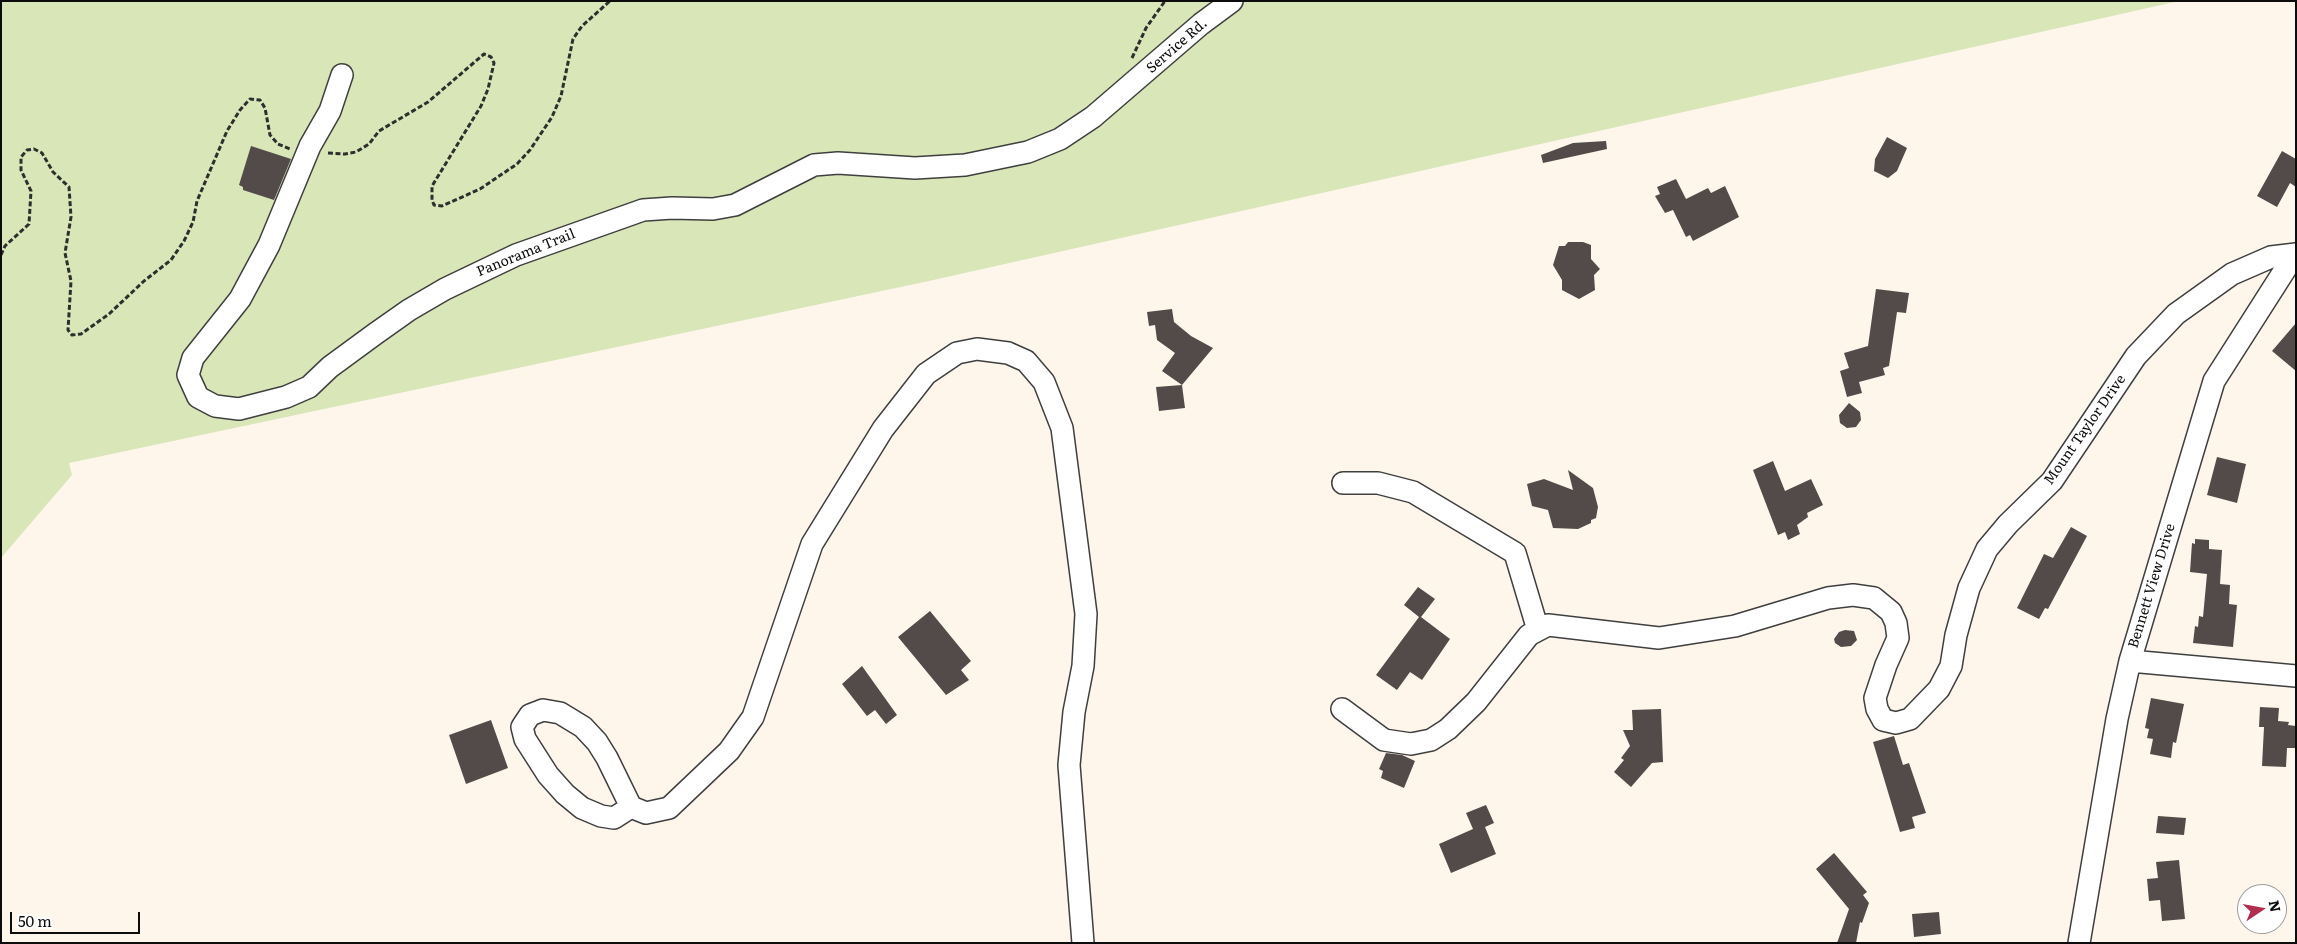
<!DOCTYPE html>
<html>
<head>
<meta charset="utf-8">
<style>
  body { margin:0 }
  #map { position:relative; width:2297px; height:944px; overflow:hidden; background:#fef6eb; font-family:Literata,serif }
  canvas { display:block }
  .frame { position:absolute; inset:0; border:2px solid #0c0c0c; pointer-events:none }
  .north { position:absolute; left:2237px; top:884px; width:50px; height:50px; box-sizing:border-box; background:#fff; border:1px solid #9e9e9e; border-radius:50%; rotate:78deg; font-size:14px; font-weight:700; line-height:20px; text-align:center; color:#0c0c0c }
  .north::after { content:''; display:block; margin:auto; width:18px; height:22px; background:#b22d4e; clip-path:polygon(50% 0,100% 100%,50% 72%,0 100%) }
  .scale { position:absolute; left:10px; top:912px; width:130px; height:22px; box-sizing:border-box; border:2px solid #0c0c0c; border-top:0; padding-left:6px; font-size:15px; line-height:18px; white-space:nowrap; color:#0c0c0c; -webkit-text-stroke:4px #fff; paint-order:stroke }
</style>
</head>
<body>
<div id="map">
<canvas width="2297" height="944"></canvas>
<div class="frame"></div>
<div class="north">N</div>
<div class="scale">50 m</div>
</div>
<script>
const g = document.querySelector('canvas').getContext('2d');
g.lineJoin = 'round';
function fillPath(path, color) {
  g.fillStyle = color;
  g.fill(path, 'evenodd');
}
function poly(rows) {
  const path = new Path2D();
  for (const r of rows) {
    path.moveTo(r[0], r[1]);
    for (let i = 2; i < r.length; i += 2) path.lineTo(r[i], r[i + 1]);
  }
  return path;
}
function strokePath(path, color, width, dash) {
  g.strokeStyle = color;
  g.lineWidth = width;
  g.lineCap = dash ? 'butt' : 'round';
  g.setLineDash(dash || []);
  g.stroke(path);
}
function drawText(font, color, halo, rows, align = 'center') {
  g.font = font + ' Literata,serif';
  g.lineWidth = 5;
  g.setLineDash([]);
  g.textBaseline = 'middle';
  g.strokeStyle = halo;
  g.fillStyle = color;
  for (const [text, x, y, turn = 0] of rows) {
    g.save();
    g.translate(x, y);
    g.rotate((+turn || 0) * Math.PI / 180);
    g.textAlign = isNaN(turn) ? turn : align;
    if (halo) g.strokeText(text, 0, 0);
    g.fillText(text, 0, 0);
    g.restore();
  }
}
fillPath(poly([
  [1,1,2179,1,929,281,69,463,72,475,1,558]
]), '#d9e6b8');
fillPath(poly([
  [1887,137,1907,148,1897,171,1888,178,1874,171,1875,159],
  [1606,141,1607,149,1543,163,1541,155,1573,143],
  [251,146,291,159,274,200,243,190,243,187,239,185],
  [2282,151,2296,159,2296,187,2290,183,2277,207,2257,196],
  [1676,179,1686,199,1708,188,1711,193,1725,186,1739,217,1693,241,1690,235,1686,237,1673,210,1665,213,1655,196,1660,194,1657,187],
  [1568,242,1583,242,1591,245,1591,259,1600,269,1594,275,1595,290,1579,299,1562,290,1562,280,1553,265,1559,246,1565,246],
  [1876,289,1909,293,1906,313,1897,312,1889,366,1883,368,1885,375,1859,382,1862,393,1847,397,1840,371,1849,368,1844,353,1868,346],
  [1172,309,1174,322,1191,336,1213,348,1182,385,1185,408,1159,411,1156,387,1182,385,1162,371,1175,353,1157,340,1155,325,1149,326,1147,312],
  [2296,323,2296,371,2272,351],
  [1849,403,1860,412,1861,420,1856,427,1847,428,1840,423,1839,415],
  [2217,457,2246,464,2237,503,2207,495],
  [1773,461,1785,491,1811,479,1823,505,1807,513,1808,517,1797,525,1800,534,1788,540,1785,532,1778,535,1753,470],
  [1568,470,1593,488,1598,507,1596,518,1591,520,1591,523,1578,529,1553,528,1548,510,1532,506,1527,484,1544,479,1573,490],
  [2071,527,2087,536,2048,609,2045,608,2039,619,2017,608,2044,554,2053,558],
  [2195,539,2209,540,2209,549,2222,550,2220,584,2230,585,2229,604,2237,605,2233,647,2193,643,2195,626,2198,627,2199,616,2203,617,2207,574,2190,572,2192,543,2195,544],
  [1418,587,1435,599,1421,617,1450,639,1422,680,1410,672,1397,690,1376,675,1419,617,1404,605],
  [930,611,971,661,961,670,969,680,946,695,898,637],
  [1845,630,1854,631,1857,640,1851,646,1841,647,1835,643,1834,639,1839,632],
  [862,666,897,715,886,724,875,710,867,716,842,684],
  [2151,698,2184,704,2176,743,2173,742,2171,758,2150,754,2153,739,2147,738,2149,729,2145,728],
  [2260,707,2279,708,2278,721,2289,722,2288,725,2296,726,2296,748,2287,748,2286,767,2262,766,2264,727,2259,727],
  [1661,709,1663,762,1652,763,1631,787,1614,772,1624,760,1621,758,1630,746,1623,730,1633,730,1632,710],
  [491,720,508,768,466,784,449,735],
  [1894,736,1903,765,1909,763,1926,813,1912,817,1915,828,1900,832,1873,742],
  [1386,753,1402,755,1415,761,1404,788,1381,778,1383,771,1379,769],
  [1486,805,1494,823,1485,827,1496,854,1451,873,1439,844,1473,829,1466,813],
  [2158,816,2186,818,2184,835,2156,833],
  [1834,853,1867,892,1863,895,1869,903,1862,923,1860,922,1856,943,1837,943,1849,909,1816,869],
  [2179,860,2185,919,2162,921,2160,900,2149,901,2147,879,2158,878,2156,862],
  [1939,912,1941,934,1914,937,1912,914]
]), '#534b49');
const minor = poly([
  [342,75,330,111,310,146,269,245,240,299,193,358,188,375,198,397,215,406,239,409,286,397,309,387,330,367,375,334,409,310,445,289,516,255,643,210,672,208,713,209,735,205,814,165,838,163,915,168,965,165,1028,152,1060,139,1093,117,1201,24,1232,1],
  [1343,483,1378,483,1413,492,1515,553,1538,630],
  [2130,661,2296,676],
  [1342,709,1384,740,1411,744,1431,740,1448,729,1476,702,1529,635,1548,625,1659,638,1735,626,1828,598,1853,595,1874,598,1891,612,1896,623,1898,638,1886,665,1875,698,1877,709,1883,720,1896,723,1910,719,1939,689,1951,666,1956,635,1969,588,1987,549,2008,524,2052,481,2136,356,2176,314,2232,274,2271,257,2296,254],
  [631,807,607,758,597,742,583,727,560,713,543,710,530,715,522,727,525,739,548,775,565,794,582,808,601,816,614,818,631,807,646,813,669,808,729,751,753,717,812,544,883,429,926,374,957,353,977,349,1008,353,1026,361,1044,382,1062,428,1086,614,1083,666,1074,712,1069,765,1083,943],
  [2079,943,2117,719,2130,661,2214,381,2295,254]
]);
strokePath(minor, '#3f3f3f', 24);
strokePath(poly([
  [1132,58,1146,28,1165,1],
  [328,153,345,154,356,152,369,144,379,131,428,102,484,54,491,57,494,63,488,89,481,106,432,186,432,200,434,205,442,206,480,189,517,164,530,150,552,117,561,96,573,39,582,26,610,1],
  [1,255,5,246,29,224,31,191,21,170,21,157,27,150,34,149,42,153,53,172,69,187,71,217,65,253,71,281,68,330,72,335,81,334,109,314,144,281,171,260,184,241,193,222,197,201,227,131,240,110,250,99,260,100,265,108,270,135,278,144,290,149]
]), '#2e2e2e', 3, [5, 2.5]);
strokePath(minor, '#fff', 21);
drawText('14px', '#0c0c0c', '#fff', [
  ["Service Rd.",1177,46,-41],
  ["Panorama Trail",526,253,-22],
  ["Mount Taylor Drive",2085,430,-55],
  ["Bennett View Drive",2152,586,-73]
]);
</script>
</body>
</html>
